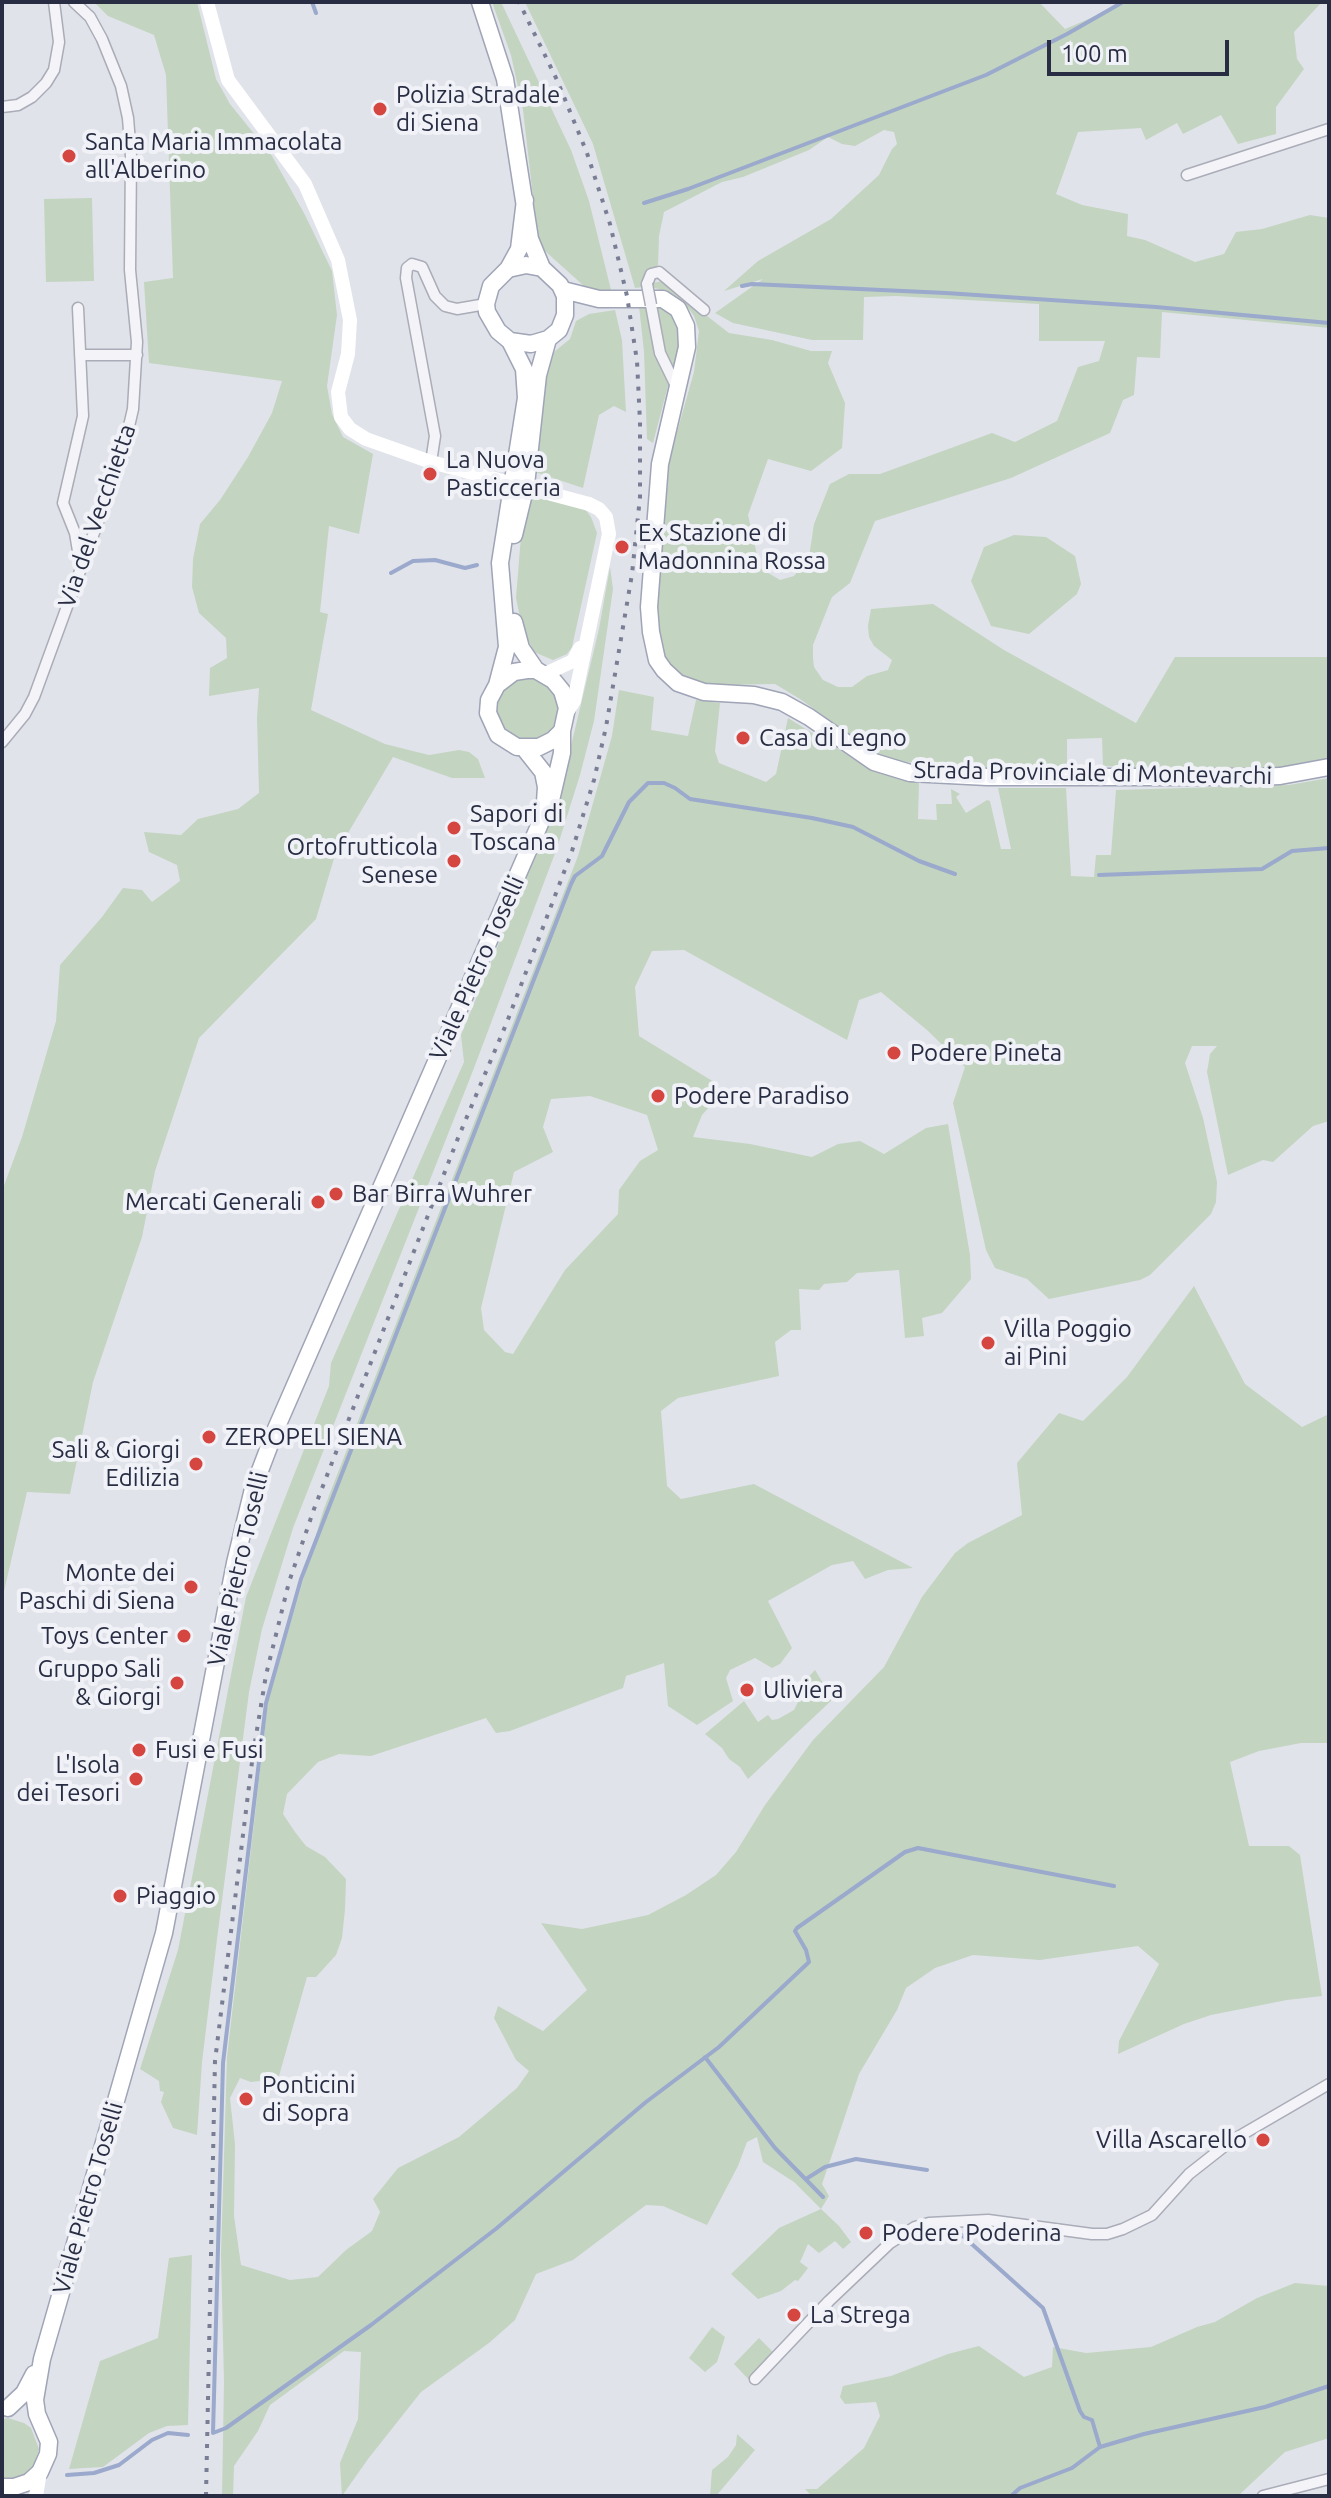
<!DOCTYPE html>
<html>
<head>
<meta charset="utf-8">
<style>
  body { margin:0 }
  #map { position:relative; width:1331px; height:2498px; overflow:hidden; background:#e1e3ea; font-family:Ubuntu,sans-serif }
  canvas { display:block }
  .frame { position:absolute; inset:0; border:4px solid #282d43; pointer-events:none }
  .scale { position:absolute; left:1047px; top:40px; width:182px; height:36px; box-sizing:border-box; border:4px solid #282d43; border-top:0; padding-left:10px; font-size:24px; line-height:28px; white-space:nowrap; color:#282d43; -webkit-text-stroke:6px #f0f2f7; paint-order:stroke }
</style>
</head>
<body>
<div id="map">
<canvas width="1331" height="2498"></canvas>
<div class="frame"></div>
<div class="scale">100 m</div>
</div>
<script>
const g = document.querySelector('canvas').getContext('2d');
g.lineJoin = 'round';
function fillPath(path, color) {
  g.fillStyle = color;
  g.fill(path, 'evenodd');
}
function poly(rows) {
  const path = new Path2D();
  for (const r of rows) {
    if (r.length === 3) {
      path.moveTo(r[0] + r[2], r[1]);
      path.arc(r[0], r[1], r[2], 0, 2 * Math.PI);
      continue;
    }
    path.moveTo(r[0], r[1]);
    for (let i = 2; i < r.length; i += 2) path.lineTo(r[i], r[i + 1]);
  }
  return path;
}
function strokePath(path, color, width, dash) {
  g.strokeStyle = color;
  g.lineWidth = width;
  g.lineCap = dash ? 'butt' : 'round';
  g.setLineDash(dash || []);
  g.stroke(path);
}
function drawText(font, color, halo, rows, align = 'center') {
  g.font = font + ' Ubuntu,sans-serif';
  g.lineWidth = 8;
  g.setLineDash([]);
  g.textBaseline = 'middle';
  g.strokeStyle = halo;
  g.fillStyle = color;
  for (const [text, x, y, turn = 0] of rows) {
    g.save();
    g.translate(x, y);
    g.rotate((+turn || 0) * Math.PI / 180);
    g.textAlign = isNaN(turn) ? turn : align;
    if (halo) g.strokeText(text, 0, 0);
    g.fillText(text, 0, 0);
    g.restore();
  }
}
fillPath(poly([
  [94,2,197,2,216,79,230,104,272,156,305,215,332,271,337,315,327,386,332,414,343,437,373,454,359,534,329,526,320,612,328,614,311,710,385,744,429,755,459,750,469,752,478,759,485,778,452,778,393,757,335,855,316,919,199,1038,155,1171,142,1237,93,1382,70,1494,27,1492,2,1600,2,1191,22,1137,56,1021,60,965,102,917,123,888,142,890,152,902,180,881,177,865,149,852,144,832,181,835,198,819,238,809,259,793,257,718,259,688,209,696,210,668,227,658,226,638,199,613,192,587,193,559,200,524,220,500,248,457,272,413,282,381,149,363,144,282,173,278,166,75,154,35,108,16],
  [492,2,501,2,571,150,589,201,611,290,597,291,584,286,545,251,538,240,523,110,511,55],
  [525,2,1039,2,1065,29,1129,2,1322,2,1294,32,1297,59,1304,69,1276,107,1276,134,1238,144,1221,115,1183,134,1177,123,1146,140,1141,128,1078,132,1056,194,1082,205,1128,214,1127,236,1145,240,1195,262,1224,254,1236,232,1262,229,1310,215,1329,218,1329,328,1162,312,1160,358,1137,357,1134,395,1123,400,1110,433,1011,478,875,521,850,583,832,597,813,645,813,658,814,667,823,680,838,687,852,687,867,676,888,670,892,660,874,646,869,637,868,626,871,609,933,604,1004,650,1136,723,1175,657,1329,657,1329,758,1270,769,1178,770,1103,766,1102,738,1067,739,1067,766,974,768,903,762,876,753,800,699,775,684,713,685,693,680,676,671,666,657,660,638,657,600,670,457,694,372,699,331,694,316,686,305,673,294,652,287,653,283,662,281,729,333,772,340,811,351,832,351,828,363,845,403,842,448,811,471,768,459,748,515,760,568,780,580,794,576,809,557,814,524,830,484,849,474,880,474,992,433,1015,442,1057,421,1078,367,1099,361,1105,341,1039,341,1039,304,896,296,864,297,863,340,812,340,733,323,715,313,763,279,724,291,758,261,831,219,879,175,892,149,897,144,894,132,884,130,855,146,842,144,828,137,809,150,743,177,722,182,664,212,659,236,658,265,646,274,643,287,635,288,593,144],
  [92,198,94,281,46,282,44,199],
  [647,304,669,382,653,443,647,439,644,352,639,306],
  [655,304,673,313,682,335,673,373,665,357],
  [615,310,622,340,626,412,614,406,599,415,583,488,535,472,549,356,570,339,576,321,589,314],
  [531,495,585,509,591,517,597,533,572,647,567,654,553,660,534,652,527,637,524,637,516,598,521,536],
  [1014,535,1046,537,1075,556,1081,584,1077,594,1029,634,991,626,971,581,984,547],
  [610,567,613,589,594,721,580,775,557,848,474,1068,293,1528,262,1629,249,1692,217,1939,202,2062,197,2135,173,2128,161,2102,164,2092,160,2091,159,2081,140,2069,178,1950,246,1597,329,1386,331,1363,464,1062,461,1035,558,800,599,629],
  [528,709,32],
  [619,690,654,697,651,730,688,736,696,700,720,703,715,751,719,763,766,782,776,774,788,718,875,772,919,783,918,819,937,820,936,804,952,804,951,789,960,794,956,797,966,813,987,800,990,801,1001,849,1011,849,998,788,1066,788,1071,876,1094,877,1096,855,1111,855,1116,790,1289,785,1329,778,1329,1121,1313,1126,1273,1162,1263,1160,1228,1175,1207,1072,1210,1054,1217,1046,1192,1046,1185,1063,1203,1118,1217,1182,1216,1202,1211,1214,1150,1275,1140,1280,1049,1299,1027,1279,995,1268,986,1250,953,1103,965,1067,927,1030,881,992,859,1000,847,1040,684,950,652,951,635,987,639,1036,714,1082,721,1094,702,1115,693,1137,750,1144,812,1157,838,1144,860,1141,884,1154,926,1128,948,1124,970,1255,971,1279,942,1313,922,1318,924,1336,905,1338,899,1270,857,1273,847,1282,824,1284,819,1290,799,1289,801,1330,791,1330,775,1342,779,1376,678,1398,661,1411,667,1486,681,1499,754,1484,913,1568,888,1570,865,1579,853,1561,832,1565,768,1601,792,1648,780,1664,772,1668,755,1658,730,1670,726,1678,733,1701,697,1725,668,1706,664,1663,626,1676,623,1688,510,1731,496,1733,486,1718,371,1756,339,1754,318,1762,287,1794,283,1814,295,1832,306,1846,325,1857,346,1879,345,1909,342,1938,336,1955,316,1977,307,1977,279,2076,263,2074,260,2081,251,2082,240,2078,230,2098,235,2144,234,2216,241,2265,290,2280,318,2277,346,2250,372,2231,380,2212,373,2199,398,2168,459,2137,517,2088,529,2071,516,2060,494,2018,498,2006,543,2031,587,1990,541,1923,582,1929,648,1915,686,1895,716,1875,736,1852,765,1805,813,1740,884,1667,922,1597,955,1553,968,1543,1022,1515,1017,1463,1059,1413,1083,1421,1127,1377,1194,1286,1245,1384,1302,1427,1329,1414,1329,1743,1301,1743,1259,1751,1230,1762,1249,1846,1289,1846,1300,1855,1322,1996,1287,2000,1211,2015,1184,2024,1118,2054,1119,2041,1159,1964,1138,1946,1040,1960,973,1955,935,1968,906,1988,897,2010,859,2074,831,2158,822,2184,829,2196,821,2209,839,2226,851,2242,843,2249,835,2241,819,2253,808,2244,800,2262,808,2268,798,2281,795,2280,781,2291,758,2299,731,2274,779,2228,821,2209,794,2182,763,2162,757,2137,747,2142,738,2166,707,2225,663,2206,646,2205,573,2260,536,2274,515,2320,489,2343,421,2392,368,2459,342,2496,340,2463,358,2419,361,2352,344,2351,270,2405,258,2431,234,2466,233,2496,222,2496,224,2382,221,2254,227,2057,268,1701,323,1511,578,856,612,736],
  [590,1096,647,1115,658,1150,640,1161,619,1190,618,1214,565,1270,513,1354,505,1352,484,1330,481,1308,514,1172,553,1152,543,1127,551,1099],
  [815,1670,833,1699,748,1779,740,1767,729,1759,722,1748,705,1734,744,1701,758,1722,768,1715,772,1720,778,1719,794,1710,802,1694,800,1686],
  [192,2255,188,2425,167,2426,149,2433,103,2467,69,2469,100,2361,158,2338,169,2258],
  [1295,2283,1329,2286,1329,2438,1285,2452,1239,2495,812,2496,805,2489,817,2489,864,2448,880,2416,876,2402,845,2404,840,2397,843,2386,891,2376,948,2354,979,2346,1024,2377,1052,2367,1053,2347,1086,2353,1151,2347,1197,2327,1215,2322,1257,2298],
  [712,2327,725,2337,717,2362,705,2372,689,2358],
  [759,2338,774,2353,750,2381,734,2364],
  [8,2418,24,2423,31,2428,39,2449,33,2468,16,2480,2,2480,2,2419],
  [737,2434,755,2450,716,2496,710,2496,712,2470,728,2457,736,2445]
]), '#c3d4c1');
strokePath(poly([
  [312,2,316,13],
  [644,203,688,189,986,75,1067,34,1123,2],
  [742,286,752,284,946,293,1156,307,1329,323],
  [391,573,413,561,435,560,465,568,477,565],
  [955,874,919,861,853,827,812,818,690,799,675,788,664,783,648,783,629,802,602,856,575,876,571,884,301,1579,266,1703,223,2063,213,2433,226,2428,371,2325,497,2228,646,2102,719,2047,809,1962,806,1950,795,1931,797,1928,905,1852,918,1848,1114,1886],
  [1099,875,1262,869,1292,851,1329,848],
  [705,2057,775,2148,823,2197],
  [806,2179,825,2167,856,2159,927,2170],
  [955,2229,1043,2308,1080,2411,1084,2417,1092,2420,1100,2447],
  [67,2475,94,2473,119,2465,152,2440,168,2433,188,2435],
  [1011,2496,1020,2488,1072,2468,1100,2447,1144,2434,1265,2407,1329,2386]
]), '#9aa9cc', 4);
const street = poly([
  [2,107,18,105,32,97,46,83,54,70,59,42,54,2],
  [1187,175,1329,129],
  [647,284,651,274,659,272,704,310],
  [651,305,660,353,677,388],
  [78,308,83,416,63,503,75,533,81,569],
  [80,355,137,355],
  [431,462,435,436,406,278,407,268,412,264,422,267,435,296,445,306,457,309,486,304],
  [2,742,25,714,34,697,122,456,133,409,137,342,130,270,131,156,128,118,121,86,102,39,90,17,74,2],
  [755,2379,829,2301,890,2243,915,2227,929,2223,988,2220,1092,2234,1107,2234,1123,2229,1152,2215,1189,2174,1231,2141,1329,2084],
  [1263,2496,1329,2479]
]);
const primary = poly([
  [480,2,505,79,530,239,542,268],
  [508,269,526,265,542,268,560,285,565,296,565,315,559,330,548,339,531,344,510,341,498,331,487,312,486,304,491,286,508,269,519,249,525,200],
  [563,290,599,299,663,299,678,309,686,326,687,347,660,464,649,607,651,632,657,660,664,670,678,683,704,692,754,695,782,702,809,717,874,762,910,773,987,777,1254,777,1280,776,1329,767],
  [514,535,526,485,538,375,548,339],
  [514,622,521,648,536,670],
  [497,685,514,672,527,670,536,670,553,680,562,691,567,708,562,731,553,740,539,747,517,747,498,735,488,713,489,700,497,685,507,647,500,563,526,398,524,369,510,341],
  [524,748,543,772,546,787,545,802],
  [8,2408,24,2393,34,2374],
  [2,2487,14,2487,29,2482,40,2472,48,2454,49,2442,37,2414,35,2400,42,2359,164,1933,235,1563,253,1489,275,1431,552,796,562,753,562,731]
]);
strokePath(street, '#aaacb8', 13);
strokePath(primary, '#9fa4b6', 19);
strokePath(street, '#f4f4f8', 10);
strokePath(poly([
  [207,2,228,80,305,184,338,260,350,320,348,354,338,392,341,417,350,429,366,439,431,462],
  [545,674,573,661,580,648],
  [567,712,574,701,609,534,606,517,599,509,589,504],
  [36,2496,40,2472]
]), '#fff', 14);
strokePath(primary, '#fff', 16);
strokePath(poly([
  [206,2496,215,2061,253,1754,266,1675,289,1582,314,1509,458,1138,507,1022,572,851,594,780,606,727,632,574,640,497,640,422,637,361,627,296,610,224,587,153,557,80,519,2]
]), '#797e95', 4, [4, 8]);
const streetBridge = poly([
  [647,284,651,305]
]);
strokePath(streetBridge, '#aaacb8', 13, []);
strokePath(streetBridge, '#f4f4f8', 10);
strokePath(poly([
  [431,462,589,504]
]), '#fff', 14);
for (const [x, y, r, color] of [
  [380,109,8,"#d54640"],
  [69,156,8,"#d54640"],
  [430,474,8,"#d54640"],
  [622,547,8,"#d54640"],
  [743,738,8,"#d54640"],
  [454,828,8,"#d54640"],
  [454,861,8,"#d54640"],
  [894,1053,8,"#d54640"],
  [658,1096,8,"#d54640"],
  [336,1194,8,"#d54640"],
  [318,1202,8,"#d54640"],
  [988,1343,8,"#d54640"],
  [209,1437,8,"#d54640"],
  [196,1464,8,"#d54640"],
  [191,1587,8,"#d54640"],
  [184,1636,8,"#d54640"],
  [177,1683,8,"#d54640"],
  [747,1690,8,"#d54640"],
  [139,1750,8,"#d54640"],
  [136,1779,8,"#d54640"],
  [120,1896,8,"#d54640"],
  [246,2099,8,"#d54640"],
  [1263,2140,8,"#d54640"],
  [866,2233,8,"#d54640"],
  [794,2315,8,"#d54640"]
]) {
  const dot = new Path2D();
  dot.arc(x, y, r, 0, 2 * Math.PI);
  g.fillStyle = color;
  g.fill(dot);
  strokePath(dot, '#f0f2f7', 3);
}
drawText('24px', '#282d43', '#f0f2f7', [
  ["Polizia Stradale",396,95],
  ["di Siena",396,123],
  ["Santa Maria Immacolata",85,142],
  ["all'Alberino",85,170],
  ["La Nuova",446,460],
  ["Pasticceria",446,488],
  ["Ex Stazione di",638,533],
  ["Madonnina Rossa",638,561],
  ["Casa di Legno",759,738],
  ["Sapori di",470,814],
  ["Toscana",470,842],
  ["Ortofrutticola",438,847,"right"],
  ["Senese",438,875,"right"],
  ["Podere Pineta",910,1053],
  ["Podere Paradiso",674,1096],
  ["Bar Birra Wuhrer",352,1194],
  ["Mercati Generali",302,1202,"right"],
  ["Villa Poggio",1004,1329],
  ["ai Pini",1004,1357],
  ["ZEROPELI SIENA",225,1437],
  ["Sali & Giorgi",180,1450,"right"],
  ["Edilizia",180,1478,"right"],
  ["Monte dei",175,1573,"right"],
  ["Paschi di Siena",175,1601,"right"],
  ["Toys Center",168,1636,"right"],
  ["Gruppo Sali",161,1669,"right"],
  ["& Giorgi",161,1697,"right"],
  ["Uliviera",763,1690],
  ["Fusi e Fusi",155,1750],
  ["L'Isola",120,1765,"right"],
  ["dei Tesori",120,1793,"right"],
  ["Piaggio",136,1896],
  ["Ponticini",262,2085],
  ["di Sopra",262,2113],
  ["Villa Ascarello",1247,2140,"right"],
  ["Podere Poderina",882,2233],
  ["La Strega",810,2315]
], 'left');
drawText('24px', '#282d43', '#f0f2f7', [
  ["Via del Vecchietta",97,516,-71],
  ["Strada Provinciale di Montevarchi",1093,773,1],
  ["Viale Pietro Toselli",477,968,-66],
  ["Viale Pietro Toselli",238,1569,-77],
  ["Viale Pietro Toselli",88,2198,-74]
]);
</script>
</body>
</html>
